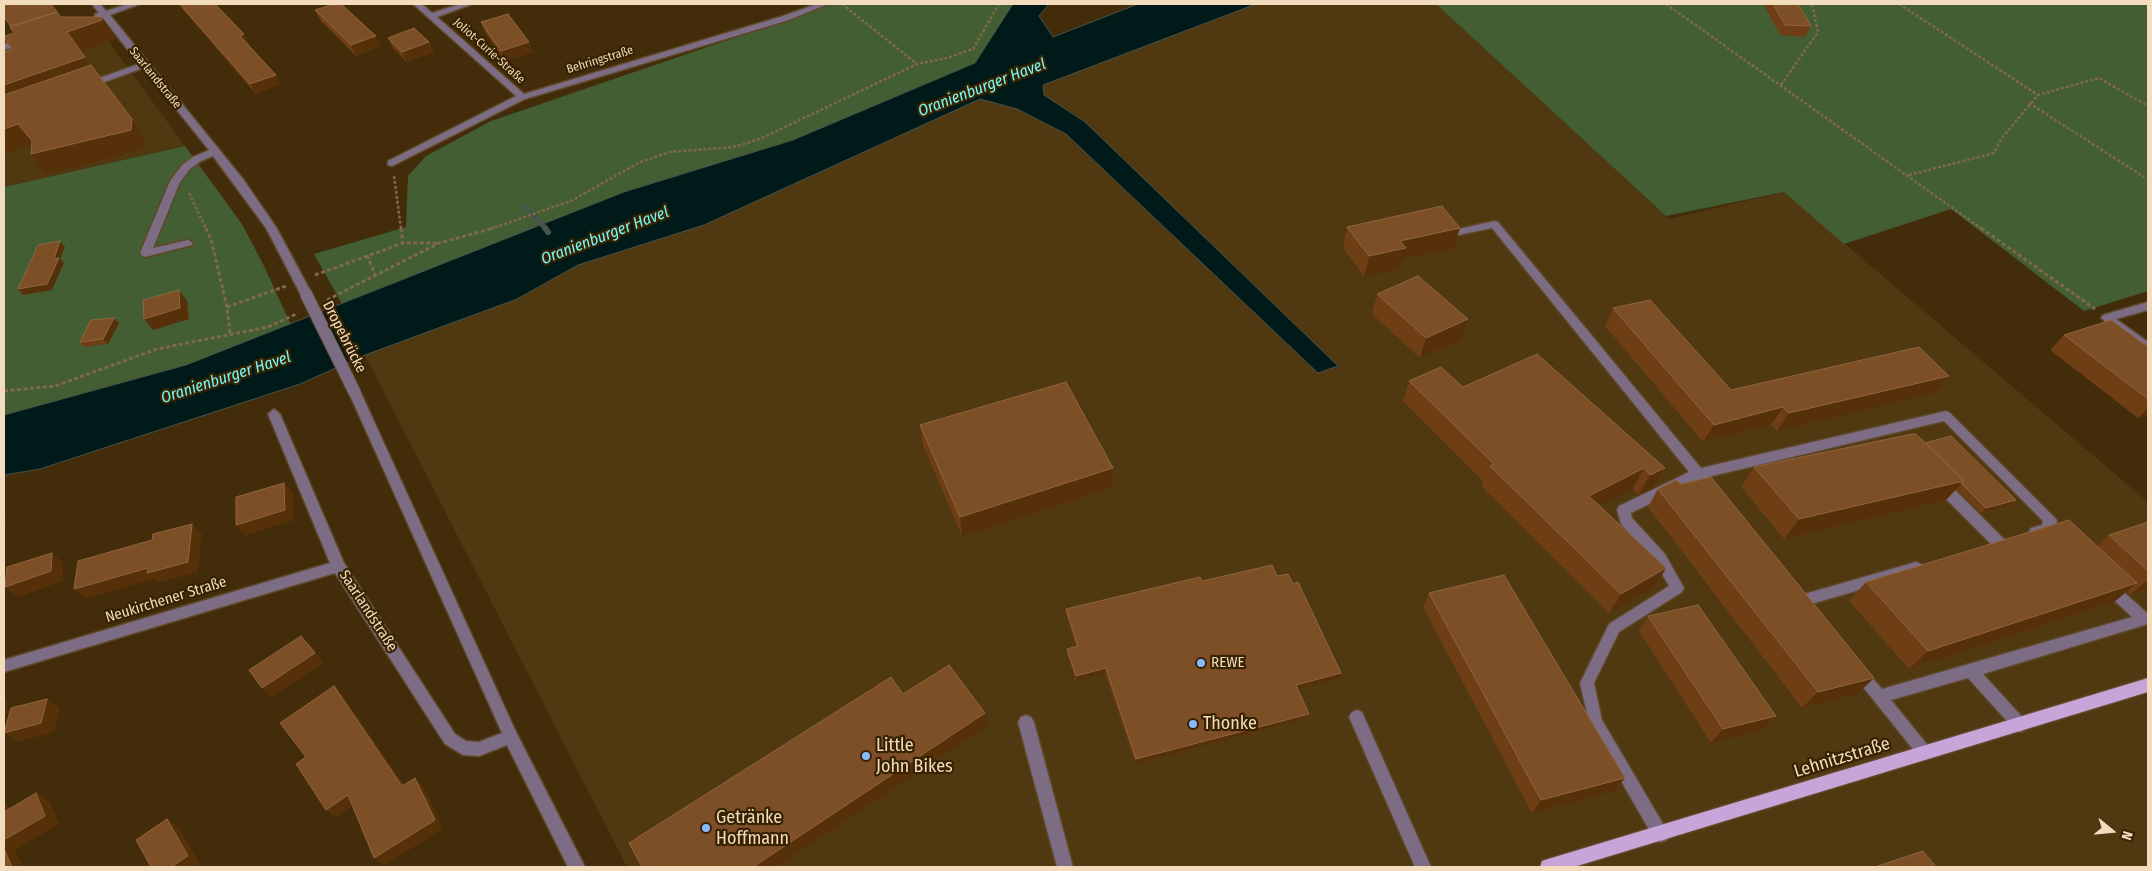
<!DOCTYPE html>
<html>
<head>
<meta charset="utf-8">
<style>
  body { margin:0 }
  #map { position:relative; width:2152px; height:871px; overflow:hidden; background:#422c0a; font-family:"Fira Sans Condensed",sans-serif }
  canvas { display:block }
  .frame { position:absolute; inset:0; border:5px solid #f3dcbe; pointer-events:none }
  .north { position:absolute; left:2087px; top:806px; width:50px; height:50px; -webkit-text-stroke:4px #372201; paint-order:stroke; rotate:107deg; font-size:14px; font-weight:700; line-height:20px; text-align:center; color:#f3dcbe }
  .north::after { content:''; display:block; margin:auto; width:18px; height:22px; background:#f3dcbe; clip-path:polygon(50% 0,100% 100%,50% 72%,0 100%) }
</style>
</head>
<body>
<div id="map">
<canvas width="2152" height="871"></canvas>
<div class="frame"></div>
<div class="north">N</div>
</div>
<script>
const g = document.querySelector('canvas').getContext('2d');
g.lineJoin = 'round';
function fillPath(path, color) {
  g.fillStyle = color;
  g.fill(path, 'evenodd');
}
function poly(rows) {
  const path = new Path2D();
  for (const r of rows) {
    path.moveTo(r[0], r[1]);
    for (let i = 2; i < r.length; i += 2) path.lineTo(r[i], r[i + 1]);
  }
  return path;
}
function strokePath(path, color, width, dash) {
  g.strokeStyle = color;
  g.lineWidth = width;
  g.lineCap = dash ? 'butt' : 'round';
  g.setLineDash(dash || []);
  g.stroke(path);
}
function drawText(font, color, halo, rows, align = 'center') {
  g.font = font + ' "Fira Sans Condensed",sans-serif';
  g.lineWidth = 4.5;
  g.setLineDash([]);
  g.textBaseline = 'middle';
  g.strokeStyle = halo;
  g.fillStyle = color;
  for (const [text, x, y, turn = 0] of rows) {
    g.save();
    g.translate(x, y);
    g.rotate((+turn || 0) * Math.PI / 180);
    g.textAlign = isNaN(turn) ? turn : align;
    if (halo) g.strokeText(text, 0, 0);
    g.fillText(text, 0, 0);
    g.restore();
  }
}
fillPath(poly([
  [1256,4,1436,4,1669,219,1784,192,2148,502,2148,867,627,867,365,355,517,299,578,265,704,225,980,99,1017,109,1066,134,1318,373,1338,366,1085,122,1044,95,1043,85],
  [56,34,106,38,185,146,4,187,4,52]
]), '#503811');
fillPath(poly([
  [833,4,1013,4,975,63,793,140,624,192,342,304,314,254,406,227,408,176,426,156,491,121],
  [1436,4,2148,4,2148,291,2084,311,1951,209,1844,244,1784,192,1666,216],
  [185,146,242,224,264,266,291,325,186,365,4,415,4,187]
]), '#435e33');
const water = poly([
  [1013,4,1049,4,1039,16,1053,37,1138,4,1256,4,1043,85,1044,95,1085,122,1338,366,1318,373,1066,134,1017,109,980,99,704,225,578,265,517,299,365,355,300,384,40,469,4,475,4,415,186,365,624,192,793,140,975,63,1013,4]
]);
fillPath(water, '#001919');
strokePath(water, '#49544a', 1);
strokePath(poly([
  [525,206,546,229]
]), '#49544a', 5);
strokePath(poly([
  [545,228,548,232]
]), '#49544a', 6);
const minor = poly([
  [92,4,100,4,106,11,128,4,140,4,110,15,243,179,276,227,312,294,310,297,302,297,266,228,213,156,201,161,190,169,180,182,153,248,188,240,193,243,192,245,145,257,141,255,140,253,170,181,182,165,193,157,209,150,143,68,91,87,85,87,85,83,139,64,102,17,95,18,95,14,99,13,92,4],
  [413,4,422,4,432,13,460,4,472,4,437,17,524,94,783,16,817,4,828,4,789,20,525,99,392,166,388,165,388,161,516,96,413,4],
  [24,38,27,39,27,43,4,50,4,44,24,38],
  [1494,221,1498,222,1701,468,1946,411,1950,413,2057,520,2053,533,2036,537,2031,536,2029,532,2031,528,2042,525,2043,521,1944,421,1708,477,1709,480,1708,484,1703,485,1696,481,1631,513,1632,518,1665,554,1684,588,1682,592,1619,632,1594,683,1602,720,1669,834,1667,840,1661,842,1655,840,1590,727,1580,683,1609,624,1669,586,1655,562,1621,524,1617,510,1619,506,1689,472,1492,228,1454,236,1449,233,1450,231,1494,221],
  [2148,302,2148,310,2116,319,2148,342,2148,352,2101,318,2103,315,2148,302],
  [355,389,361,393,516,732,585,867,568,867,507,745,479,756,463,755,445,744,335,573,4,672,4,660,330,563,268,414,274,409,280,414,344,563,455,734,466,741,479,742,502,733,349,393,355,389],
  [1939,478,1944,479,2004,539,2006,543,2004,547,1999,548,1994,547,1934,487,1933,483,1934,479,1939,478],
  [1916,562,1921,564,1923,568,1921,572,1801,607,1796,605,1794,601,1796,597,1801,595,1916,562],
  [2108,580,2113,582,2148,614,2148,624,1983,674,2025,720,2028,725,2025,730,2020,732,2015,730,1968,678,1891,700,1930,748,1933,753,1930,758,1925,760,1920,758,1851,672,1853,667,1858,665,1863,667,1882,689,2132,617,2103,590,2101,586,2103,582,2108,580],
  [1357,710,1362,712,1431,867,1415,867,1349,717,1352,712,1357,710],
  [1026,715,1031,717,1034,722,1073,867,1057,867,1018,722,1021,717,1026,715]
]);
const major = poly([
  [2148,678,2148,692,1574,867,1540,867,1542,861,1548,859,2148,678]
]);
strokePath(minor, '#5e4827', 3);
strokePath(major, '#5e4827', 3);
strokePath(poly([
  [842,4,917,64],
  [1666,4,1982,229],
  [1899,4,2038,95],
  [1781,85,1818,32,1812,4],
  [2029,103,2144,177],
  [1909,175,1994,153,2001,139,2038,95,2099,78,2148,106],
  [394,176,401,229],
  [189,193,206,229],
  [490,229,571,201,640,162,670,152,734,147,760,139,917,64,947,58,973,49,999,4]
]), '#7f6948', 2.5, [3, 2]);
strokePath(poly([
  [206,228,211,239,227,307,230,333],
  [401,228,403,243],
  [1981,228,2095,309],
  [367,255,376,277],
  [315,275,403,243,438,243],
  [327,300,439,243,494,228],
  [227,307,286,286],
  [4,391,55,386,157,349,268,327,296,314]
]), '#7f6948', 3, [4, 2.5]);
fillPath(minor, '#7c6c84');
fillPath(major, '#c7a5d8');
const minorBridge = poly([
  [306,294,355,393]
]);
strokePath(minorBridge, '#5e4827', 14, []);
strokePath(minorBridge, '#7c6c84', 12);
fillPath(poly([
  [178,4,215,4,244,34,249,44,248,44,281,84,256,94],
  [1763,4,1798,4,1811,26,1805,37,1780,35],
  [315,10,381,46,356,56,321,21],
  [481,22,533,52,505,61,485,32],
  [388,38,429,42,434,52,407,62,393,48],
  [1347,227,1454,248,1403,259,1400,269,1364,277,1343,247],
  [1377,294,1468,319,1461,339,1420,358,1372,314],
  [1613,308,1731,390,1949,376,1935,393,1777,431,1771,425,1703,442,1605,326],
  [119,323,108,344,84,347,80,342],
  [2064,335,2148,347,2148,415,2138,418,2050,350],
  [1409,381,1463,387,1665,468,1654,488,1638,495,1633,488,1599,505,1666,568,1654,588,1609,613,1481,486,1483,481,1403,401],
  [920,425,1113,468,1113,488,962,536,923,445],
  [1925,443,2016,500,2011,505,1981,513,1956,489,1946,500,1784,539,1741,487,1754,467],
  [1658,489,1874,678,1857,694,1802,708,1648,507],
  [2148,522,2148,588,2130,595,2127,591,2114,602,1909,669,1849,601,1866,582,2097,546,2109,535],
  [1277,576,1340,678,1298,689,1307,718,1136,764,1105,673,1076,681,1067,653,1067,649,1076,646,1066,614,1066,609,1202,581],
  [1429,593,1625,778,1614,791,1532,813,1423,607],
  [1648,616,1776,716,1763,730,1711,743,1639,631]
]), '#6e3e15');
fillPath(poly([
  [102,17,115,36,115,39,80,51,67,32],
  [244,34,249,44,246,45,240,36],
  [376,36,381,46,356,56,351,45],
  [429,42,434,52,407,62,402,52],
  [529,42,533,52,505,61,501,51],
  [85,57,99,76,4,110,4,85],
  [276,75,281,84,256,94,250,84],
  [132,119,145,138,145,149,46,174,31,154],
  [18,124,34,143,4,154,4,129],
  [1460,228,1454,248,1403,259,1400,269,1364,277,1369,256,1400,241],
  [60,241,65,247,60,259,64,263,52,290,23,295,18,289,54,259],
  [179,290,187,301,189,319,153,330,144,319],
  [114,318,119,323,108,344,103,339],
  [1468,319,1461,339,1420,358,1426,338],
  [1949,376,1935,393,1777,431,1789,413],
  [1783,407,1771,425,1703,442,1714,425],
  [2148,408,2148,415,2138,418],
  [1113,468,1113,488,962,536,960,517],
  [1644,468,1633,488,1578,516,1589,496],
  [1665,468,1654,488,1638,495,1650,475],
  [1964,481,1946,500,1784,539,1799,519],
  [284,483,293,493,294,520,245,536,236,525],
  [2016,500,2011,505,1981,513,1986,508],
  [4,516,7,519,4,530],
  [192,524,202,534,198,572,158,583,154,579,85,599,74,589],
  [52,553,63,563,63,581,18,597,5,587],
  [1666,568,1654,588,1609,613,1621,594],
  [2148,580,2148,588,2130,595],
  [2137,583,2114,602,1909,669,1928,651],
  [301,636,310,645,324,663,272,697,262,688],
  [1106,668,1105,673,1076,681,1076,676],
  [1341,673,1340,678,1295,690,1296,685],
  [1874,678,1857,694,1802,708,1818,692],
  [334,686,343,696,411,795,402,786],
  [47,699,60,708,54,732,18,742,4,733],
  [4,700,8,703,4,723],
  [985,713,987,726,776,867,757,867,756,865],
  [1309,714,1307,718,1136,764,1136,759],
  [1776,716,1763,730,1711,743,1723,729],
  [415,778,424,787,443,829,383,866,374,858],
  [1625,778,1614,791,1532,813,1541,800],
  [36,793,50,802,59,824,15,850,23,867,12,867,4,849,4,840],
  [348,795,357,803,336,818,326,810],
  [4,801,16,821,4,814],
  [167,819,179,828,200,864,195,867,171,867]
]), '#563009');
const building = poly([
  [4,4,51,4,57,12,10,26,4,17,4,4],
  [180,4,215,4,244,34,240,36,276,75,250,84,180,4],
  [334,4,341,4,376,36,351,45,315,10,334,4],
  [1773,4,1798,4,1811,26,1785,25,1773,4],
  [57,12,61,17,102,17,102,20,67,32,85,57,4,85,4,52,12,49,4,38,4,36,14,33,10,27,57,12],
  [508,14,529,42,501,51,481,22,508,14],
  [414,28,429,42,402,52,388,38,414,28],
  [91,65,132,119,131,130,31,154,32,141,18,124,4,129,4,95,91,65],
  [1442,206,1460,228,1400,241,1406,248,1369,256,1347,227,1442,206],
  [60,241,54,259,59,258,47,284,18,289,38,245,60,241],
  [1418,276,1468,319,1426,338,1377,294,1418,276],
  [179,290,180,308,144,319,143,300,179,290],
  [1650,300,1731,390,1919,347,1949,376,1789,413,1783,407,1714,425,1613,308,1650,300],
  [114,318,103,339,80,342,91,320,114,318],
  [2111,320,2148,347,2148,399,2064,335,2111,320],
  [1537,354,1665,468,1650,475,1644,468,1589,496,1666,568,1621,594,1490,466,1494,464,1409,381,1441,367,1463,387,1537,354],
  [1066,382,1113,468,960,517,920,425,1066,382],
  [1912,434,1916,434,1964,481,1799,519,1754,467,1912,434],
  [1951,436,2016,500,1986,508,1961,483,1964,481,1925,443,1951,436],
  [1711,477,1874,678,1818,692,1658,489,1676,480,1681,484,1711,477],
  [284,483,285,510,236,525,236,497,284,483],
  [2069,520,2137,583,1928,651,1866,582,2069,520],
  [2148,522,2148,571,2109,535,2148,522],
  [192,524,188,562,147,573,148,568,74,589,78,561,152,540,153,534,192,524],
  [52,553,51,571,5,587,7,567,52,553],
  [1272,565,1277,576,1288,574,1293,584,1298,582,1341,673,1296,685,1309,714,1136,759,1106,668,1076,676,1067,649,1078,646,1066,609,1200,577,1202,581,1272,565],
  [1504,575,1625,778,1541,800,1429,593,1504,575],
  [1698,605,1776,716,1723,729,1648,616,1698,605],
  [301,636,315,653,262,688,249,670,301,636],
  [949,665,985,713,756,865,757,867,642,867,629,843,891,677,903,694,949,665],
  [334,686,402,786,415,778,435,820,374,858,348,795,326,810,296,764,306,757,280,723,334,686],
  [47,699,41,723,4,733,11,708,47,699],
  [36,793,45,816,4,840,4,812,36,793],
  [167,819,188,856,171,867,151,867,136,840,167,819],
  [4,849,12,867,4,867,4,849],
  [1923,851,1936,867,1875,867,1923,851]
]);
fillPath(building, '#7c4f27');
strokePath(building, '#8f653f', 1);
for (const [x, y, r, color] of [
  [1201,663,5,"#87bbfb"],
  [1193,724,5,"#87bbfb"],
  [866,756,5,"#87bbfb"],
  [706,828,5,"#87bbfb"]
]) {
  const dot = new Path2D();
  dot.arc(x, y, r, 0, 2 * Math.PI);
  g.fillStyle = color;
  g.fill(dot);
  strokePath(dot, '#372201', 2);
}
drawText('12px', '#f3dcbe', '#372201', [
  ["Joliot-Curie-Straße",489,51,42],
  ["Behringstraße",600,60,-17],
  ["Saarlandstraße",155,78,51]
]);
drawText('15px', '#f3dcbe', '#372201', [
  ["Dropebrücke",344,337,63],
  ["Neukirchener Straße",166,600,-17],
  ["Saarlandstraße",368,611,57]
]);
drawText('15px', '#f3dcbe', '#372201', [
  ["REWE",1211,663]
], 'left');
drawText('italic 16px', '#73f9f8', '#372201', [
  ["Oranienburger Havel",982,88,-21],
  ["Oranienburger Havel",605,236,-21],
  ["Oranienburger Havel",226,378,-18]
]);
drawText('18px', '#f3dcbe', '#372201', [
  ["Thonke",1203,724],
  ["Little",876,746],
  ["John Bikes",876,767],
  ["Getränke",716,818],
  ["Hoffmann",716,839]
], 'left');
drawText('18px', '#f3dcbe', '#372201', [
  ["Lehnitzstraße",1842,758,-17]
]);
</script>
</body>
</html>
